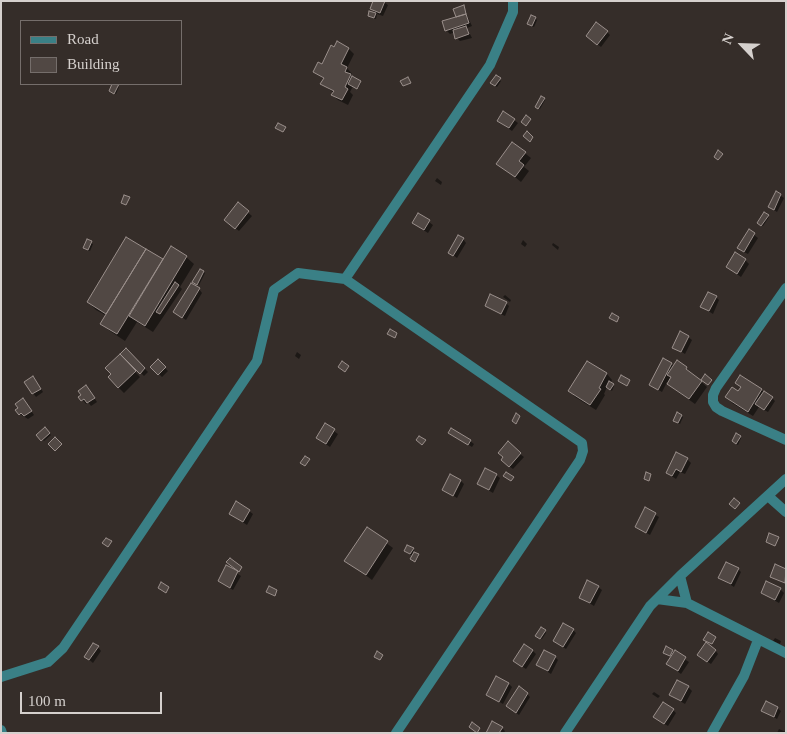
<!DOCTYPE html>
<html>
<head>
<meta charset="utf-8">
<style>
  body { margin:0 }
  #map { position:relative; width:787px; height:734px; overflow:hidden; background:#352d29; font-family:Georgia,serif }
  canvas { display:block }
  .frame { position:absolute; inset:0; border:2px solid #d5d0cd; pointer-events:none }
  .legend { position:absolute; left:20px; top:20px; width:162px; height:65px; box-sizing:border-box; background:#352d29; border:1px solid #756e6b; margin:0; padding:6px 9px; list-style:none; font-size:15px; color:#d5d0cd }
  .legend li { display:flex; align-items:center; gap:10px; height:25px }
  .legend b { width:25px; border:1px solid #756e6b }
  .north { position:absolute; left:717px; top:20px; width:50px; height:50px; -webkit-text-stroke:4px #352d29; paint-order:stroke; rotate:294deg; font-size:14px; font-weight:700; line-height:20px; text-align:center; color:#d5d0cd }
  .north::after { content:''; display:block; margin:auto; width:18px; height:22px; background:#d5d0cd; clip-path:polygon(50% 0,100% 100%,50% 72%,0 100%) }
  .scale { position:absolute; left:20px; top:692px; width:142px; height:22px; box-sizing:border-box; border:2px solid #d5d0cd; border-top:0; padding-left:6px; font-size:15px; line-height:18px; white-space:nowrap; color:#d5d0cd; -webkit-text-stroke:4px #352d29; paint-order:stroke }
</style>
</head>
<body>
<div id="map">
<canvas width="787" height="734"></canvas>
<div class="frame"></div>
<ul class="legend">
<li><b style="height:6px;background:#3a8086"></b>Road</li>
<li><b style="height:14px;background:#514844"></b>Building</li>
</ul>
<div class="north">N</div>
<div class="scale">100 m</div>
</div>
<script>
const g = document.querySelector('canvas').getContext('2d');
g.lineJoin = 'round';
function fillPath(path, color) {
  g.fillStyle = color;
  g.fill(path, 'evenodd');
}
function poly(rows) {
  const path = new Path2D();
  for (const r of rows) {
    path.moveTo(r[0], r[1]);
    for (let i = 2; i < r.length; i += 2) path.lineTo(r[i], r[i + 1]);
  }
  return path;
}
function strokePath(path, color, width, dash) {
  g.strokeStyle = color;
  g.lineWidth = width;
  g.lineCap = dash ? 'butt' : 'round';
  g.setLineDash(dash || []);
  g.stroke(path);
}
fillPath(poly([
  [384,2,388,5,383,16,377,14,376,19,370,17,369,16,370,12,376,14,371,9],
  [463,7,472,26,467,28,472,38,460,41,457,38,455,32,450,34,446,30,457,18],
  [535,18,537,20,534,27,530,25],
  [607,32,610,35,601,47,591,39],
  [349,49,354,54,347,68,352,74,351,76,352,78,361,83,358,89,353,86,350,92,353,95,348,105,338,100,333,95,334,93,322,84,324,79,315,72],
  [496,77,501,81,497,87,492,83],
  [114,84,119,87,116,94,110,91],
  [544,99,545,100,540,109,538,108],
  [514,120,518,123,512,131,498,121],
  [512,143,531,158,524,167,529,171,521,182,498,163],
  [437,178,442,182,441,185,435,181],
  [777,193,784,198,777,212,770,207],
  [238,204,252,216,239,231,229,223],
  [419,215,433,225,428,233,417,226],
  [768,216,769,217,763,226,760,224],
  [749,231,758,238,748,254,742,251],
  [127,239,163,261,186,257,194,264,180,287,182,289,153,332,137,322,125,341,110,331,102,324,107,316,96,310,88,302],
  [463,239,466,243,457,258,449,252],
  [523,240,527,244,525,247,521,244],
  [87,241,93,244,90,251,84,248],
  [553,243,559,247,558,250,552,245],
  [745,260,749,264,741,277,727,267],
  [201,270,205,273,199,285,195,283],
  [199,289,202,293,186,320,174,312],
  [505,295,511,300,510,302,503,297],
  [716,297,719,300,713,314,702,307],
  [506,303,509,306,505,316,490,309,486,306],
  [688,337,692,340,685,354,674,347],
  [126,350,148,372,144,376,122,354],
  [297,352,301,355,299,359,295,356],
  [120,356,140,377,124,393,109,378,113,374],
  [158,361,168,371,162,377,152,367],
  [588,363,607,374,612,380,610,383,614,386,612,391,607,387,604,394,605,395,596,410,575,397,570,391],
  [671,364,674,366,686,368,707,387,695,404,674,389,667,382,662,392,650,385],
  [36,381,43,392,36,397,25,382],
  [737,383,761,390,772,398,775,401,768,412,759,407,753,416,732,403,727,397,738,393,742,388],
  [89,390,97,402,91,406,88,402,86,404,80,397],
  [26,403,34,415,28,419,20,414],
  [681,416,683,417,680,424,674,421],
  [325,425,338,434,330,447,317,438],
  [45,429,51,435,44,441,38,435],
  [449,433,470,441,474,444,472,447],
  [740,437,741,438,738,445,735,443],
  [520,454,524,457,513,469,506,464],
  [687,459,691,463,685,474,680,472,676,479,667,473],
  [496,475,500,478,493,493,478,484],
  [461,481,464,484,457,498,444,490],
  [645,509,659,517,650,535,636,527],
  [249,511,253,514,247,525,230,514],
  [367,529,393,548,372,580,346,560],
  [413,549,414,550,413,553,419,556,416,562,413,560,413,556,406,552],
  [227,567,241,576,233,590,219,581],
  [738,569,741,572,734,587,720,578],
  [598,587,602,590,594,606,580,597],
  [780,589,784,593,779,603,762,593],
  [573,630,576,633,566,649,554,641],
  [545,631,546,633,542,639,538,637],
  [775,638,781,641,780,644,773,641],
  [98,647,101,651,93,663,86,657],
  [715,650,718,654,711,664,702,658],
  [533,651,536,654,526,669,518,664],
  [672,651,689,662,681,674,668,664,672,657,666,654],
  [555,657,558,660,551,674,537,665],
  [509,684,512,687,503,704,488,695],
  [688,687,692,691,685,704,670,695],
  [654,692,660,696,658,698,652,694],
  [527,694,530,697,519,715,511,709],
  [777,708,781,711,777,719,763,710],
  [673,710,676,713,668,726,658,720],
  [502,728,505,731,504,733,487,733],
  [779,729,786,732,786,733,777,733]
]), '#0007');
const building = poly([
  [373,1,385,1,380,13,370,9,373,1],
  [464,5,466,14,456,17,453,9,464,5],
  [369,11,376,13,374,18,368,16,369,11],
  [466,14,469,23,445,31,442,21,466,14],
  [531,15,536,17,532,26,527,24,531,15],
  [596,22,608,31,597,45,586,36,596,22],
  [466,26,469,34,455,39,453,30,466,26],
  [337,41,349,48,341,64,347,67,345,72,351,74,345,87,348,89,342,100,331,95,334,91,320,84,324,78,313,72,318,62,322,64,331,45,334,47,337,41],
  [496,75,501,78,495,86,490,83,496,75],
  [352,76,361,81,357,89,348,84,352,76],
  [408,77,411,83,403,86,400,81,408,77],
  [112,84,119,84,114,94,109,91,112,84],
  [541,96,545,98,538,109,535,107,541,96],
  [503,111,515,119,509,128,497,121,503,111],
  [526,115,531,119,526,126,521,122,526,115],
  [278,123,286,127,283,132,275,128,278,123],
  [527,131,533,137,530,142,523,136,527,131],
  [512,142,526,152,519,161,524,165,515,177,496,164,512,142],
  [718,150,723,154,718,160,714,157,718,150],
  [776,191,781,194,774,210,768,207,776,191],
  [124,195,130,197,126,205,121,203,124,195],
  [238,202,249,211,235,229,224,220,238,202],
  [764,212,769,215,761,226,757,223,764,212],
  [418,213,430,220,424,230,412,223,418,213],
  [749,229,755,233,744,252,737,248,749,229],
  [458,235,464,238,453,256,448,253,458,235],
  [126,237,146,249,106,314,87,302,126,237],
  [87,239,92,241,88,250,83,248,87,239],
  [171,246,187,256,145,326,129,316,171,246],
  [146,249,163,259,117,334,100,324,146,249],
  [735,252,746,259,737,274,726,267,735,252],
  [200,269,204,271,197,285,192,282,200,269],
  [175,282,179,285,160,314,156,312,175,282],
  [191,283,200,288,182,318,173,312,191,283],
  [708,292,717,296,709,311,700,307,708,292],
  [490,294,507,302,501,314,485,306,490,294],
  [612,313,619,317,617,322,609,318,612,313],
  [390,329,397,333,395,338,387,334,390,329],
  [680,331,689,336,681,352,672,348,680,331],
  [126,348,145,368,140,374,120,354,126,348],
  [120,354,136,371,118,388,108,377,111,374,105,368,120,354],
  [663,358,672,363,658,390,649,385,663,358],
  [158,359,166,367,158,375,150,367,158,359],
  [677,360,687,367,686,369,702,381,689,399,667,384,671,377,667,375,677,360],
  [342,361,349,366,345,372,338,367,342,361],
  [587,361,607,373,599,388,601,389,590,405,568,391,587,361],
  [705,374,712,380,708,385,701,380,705,374],
  [621,375,630,380,627,386,618,381,621,375],
  [740,375,762,389,748,412,725,397,732,387,738,391,741,387,735,383,740,375],
  [33,376,41,389,32,394,24,382,33,376],
  [609,381,614,384,610,390,606,387,609,381],
  [86,385,95,398,87,403,84,399,81,401,78,397,81,395,78,391,86,385],
  [764,391,773,397,764,410,755,404,764,391],
  [23,398,32,411,24,416,21,413,19,415,15,410,18,408,15,404,23,398],
  [677,412,682,415,678,423,673,421,677,412],
  [516,413,520,416,516,424,512,421,516,413],
  [325,423,335,429,326,444,316,438,325,423],
  [45,427,50,433,41,441,36,435,45,427],
  [451,428,471,440,468,445,448,433,451,428],
  [736,433,741,436,736,444,732,441,736,433],
  [419,436,426,440,422,445,416,440,419,436],
  [55,437,62,444,55,451,48,444,55,437],
  [508,441,521,453,509,467,501,460,503,457,498,453,508,441],
  [676,452,688,458,681,472,676,469,672,476,666,473,676,452],
  [305,456,310,459,305,466,300,463,305,456],
  [485,468,497,474,489,490,477,484,485,468],
  [506,472,514,477,511,481,503,476,506,472],
  [646,472,651,474,649,481,644,479,646,472],
  [450,474,461,480,453,496,442,490,450,474],
  [734,498,740,503,735,509,729,504,734,498],
  [236,501,250,510,243,522,229,514,236,501],
  [645,507,656,513,646,533,635,527,645,507],
  [367,527,388,541,366,575,344,561,367,527],
  [769,533,779,537,775,546,766,542,769,533],
  [106,538,112,541,108,547,102,543,106,538],
  [407,545,414,548,410,554,404,551,407,545],
  [414,552,419,554,415,562,410,559,414,552],
  [230,558,242,567,239,572,226,562,230,558],
  [726,562,739,568,731,584,718,578,726,562],
  [775,564,786,569,785,583,770,577,775,564],
  [226,565,238,571,230,588,218,581,226,565],
  [587,580,599,586,590,603,579,598,587,580],
  [766,581,781,588,775,600,761,593,766,581],
  [161,582,169,587,166,593,158,588,161,582],
  [269,586,277,590,275,596,266,592,269,586],
  [563,623,574,629,563,647,553,641,563,623],
  [541,627,546,630,540,639,535,636,541,627],
  [708,632,716,637,712,644,703,640,708,632],
  [706,642,716,650,707,662,697,655,706,642],
  [93,643,99,646,89,660,84,657,93,643],
  [524,644,533,650,522,667,513,661,524,644],
  [666,646,673,650,670,656,663,653,666,646],
  [544,650,556,656,548,671,536,665,544,650],
  [675,650,686,657,678,671,666,664,675,650],
  [377,651,383,655,380,660,374,657,377,651],
  [496,676,509,683,499,702,486,695,496,676],
  [677,680,689,686,681,701,669,695,677,680],
  [519,686,528,693,516,713,506,706,519,686],
  [766,701,778,707,774,717,761,711,766,701],
  [663,702,674,709,664,724,653,717,663,702],
  [492,721,503,727,499,733,486,733,492,721],
  [472,722,480,728,477,733,469,727,472,722]
]);
fillPath(building, '#514844');
strokePath(building, '#9a8f8b', 1);
strokePath(poly([
  [345,279,582,443,583,451,580,460,396,733],
  [786,288,716,388,713,395,713,402,716,407,722,411,786,440],
  [768,496,786,512],
  [680,576,687,603,786,653],
  [657,599,687,603],
  [1,677,48,662,63,648,257,361,274,290,298,273,345,279,490,65,513,12,513,1],
  [1,730,2,733],
  [565,733,650,606,680,576,786,479],
  [712,733,744,676,758,640]
]), '#3a8086', 10);
</script>
</body>
</html>
